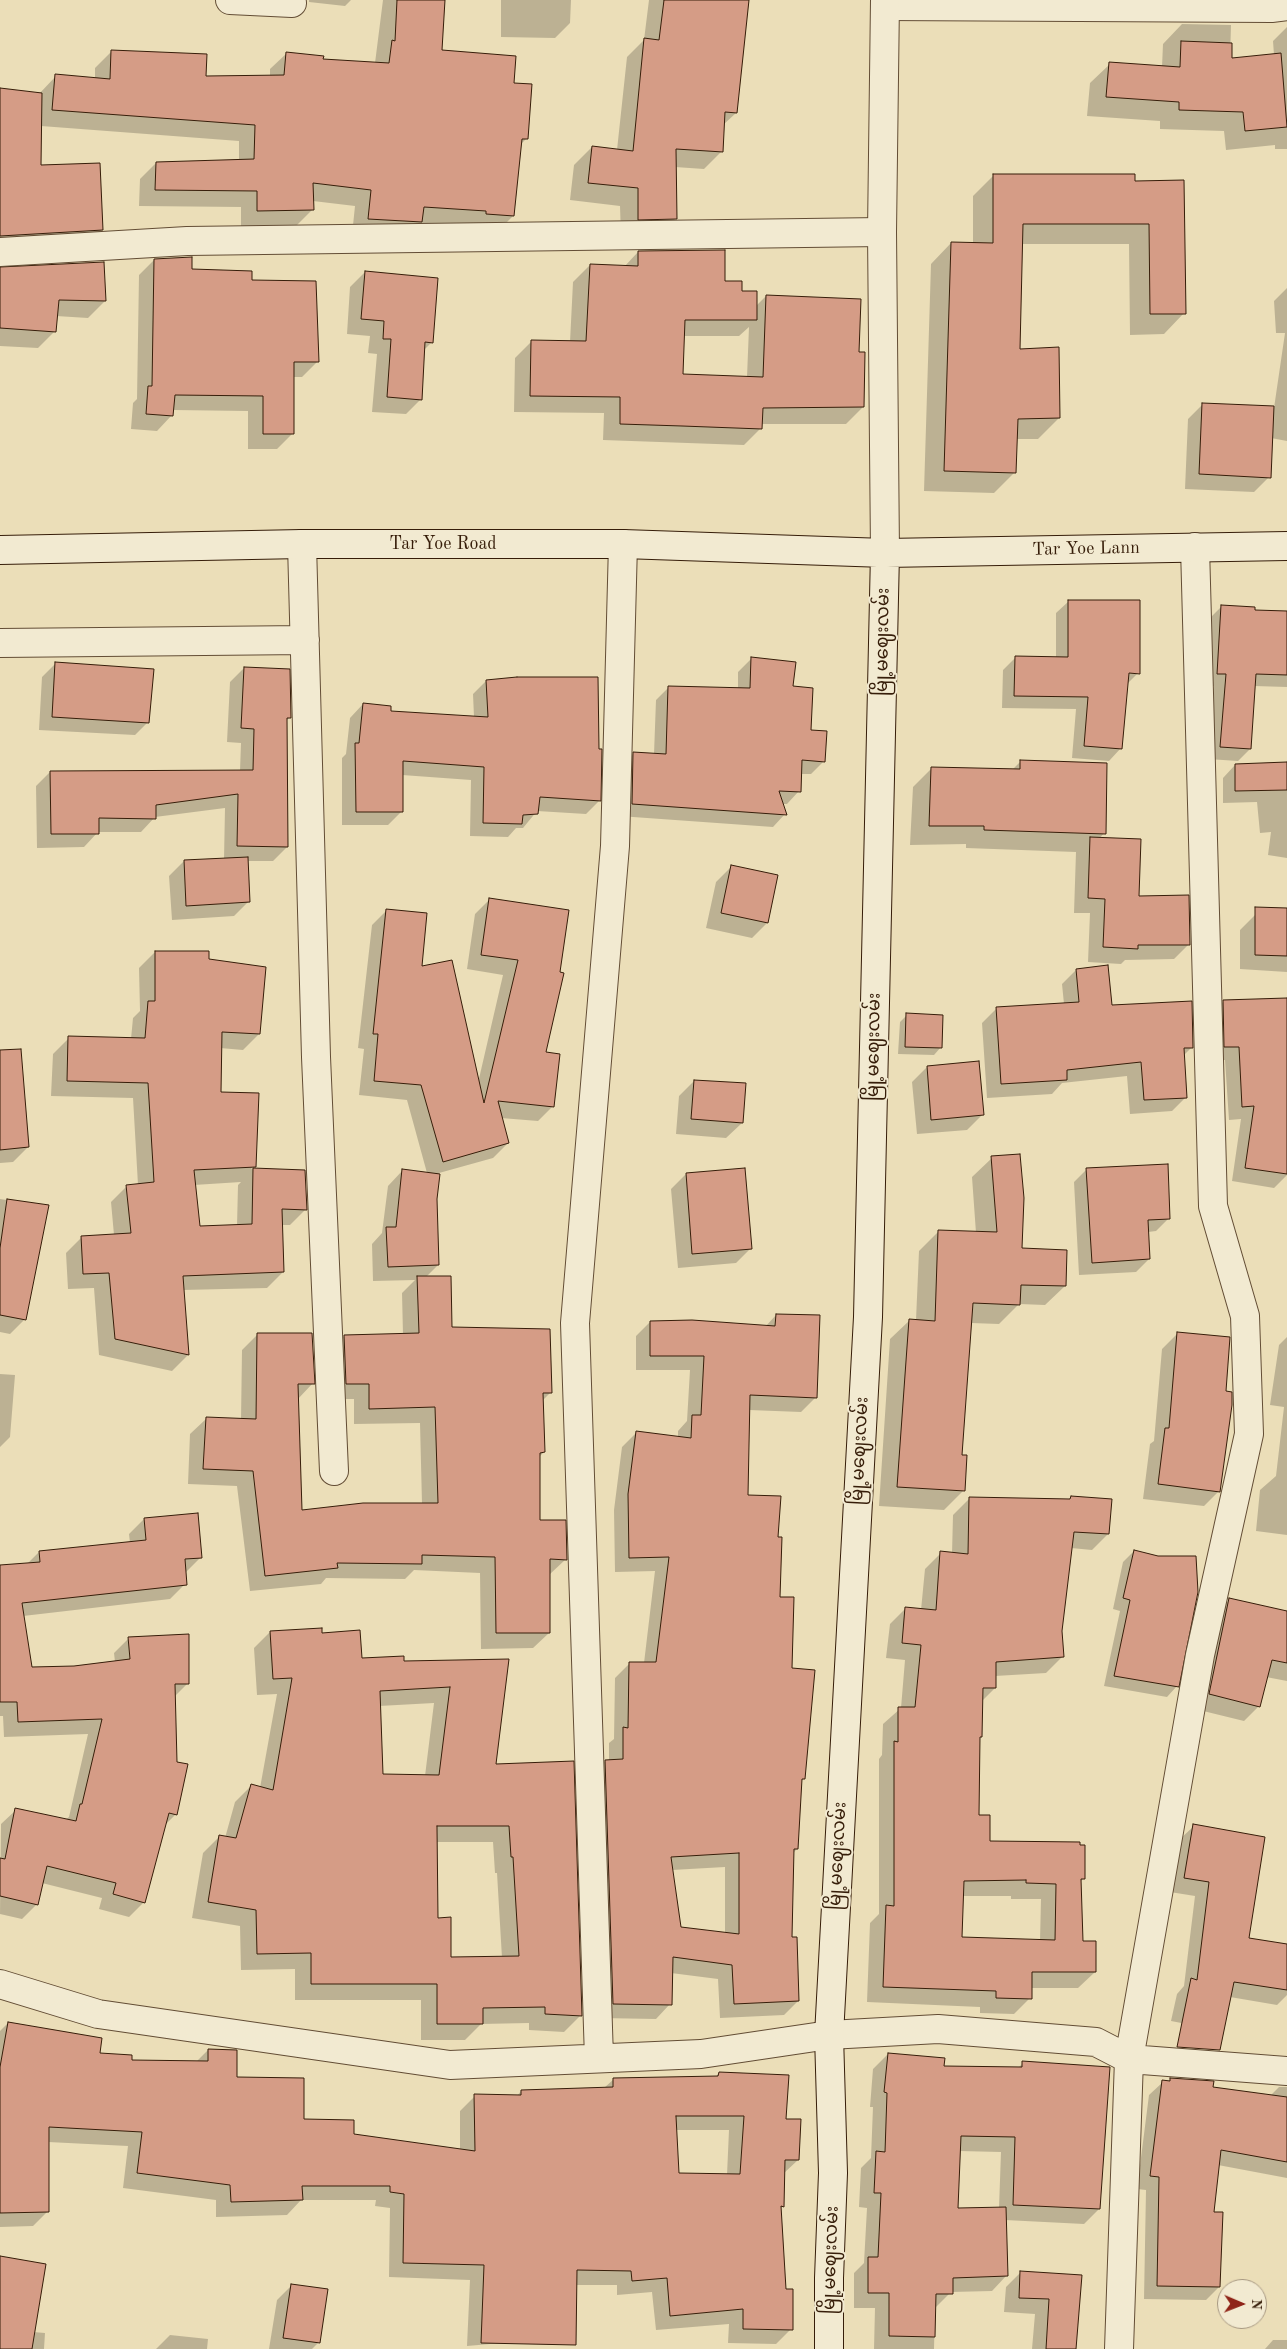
<!DOCTYPE html>
<html>
<head>
<meta charset="utf-8">
<style>
  body { margin:0 }
  #map { position:relative; width:1287px; height:2349px; overflow:hidden; background:#ebdeb8; font-family:"Old Standard TT",serif }
  canvas { display:block }
  .north { position:absolute; left:1217px; top:2279px; width:50px; height:50px; box-sizing:border-box; background:#f2ead1; border:1px solid #a79881; border-radius:50%; rotate:91deg; font-size:14px; font-weight:700; line-height:20px; text-align:center; color:#361d09 }
  .north::after { content:''; display:block; margin:auto; width:18px; height:22px; background:#8f2418; clip-path:polygon(50% 0,100% 100%,50% 72%,0 100%) }
</style>
</head>
<body>
<div id="map">
<canvas width="1287" height="2349"></canvas>
<div class="north">N</div>
</div>
<script>
const g = document.querySelector('canvas').getContext('2d');
g.lineJoin = 'round';
function fillPath(path, color) {
  g.fillStyle = color;
  g.fill(path, 'evenodd');
}
function poly(rows) {
  const path = new Path2D();
  for (const r of rows) {
    path.moveTo(r[0], r[1]);
    for (let i = 2; i < r.length; i += 2) path.lineTo(r[i], r[i + 1]);
  }
  return path;
}
function strokePath(path, color, width, dash) {
  g.strokeStyle = color;
  g.lineWidth = width;
  g.lineCap = dash ? 'butt' : 'round';
  g.setLineDash(dash || []);
  g.stroke(path);
}
function drawText(font, color, halo, rows, align = 'center') {
  g.font = font + ' "Old Standard TT","Noto Sans Myanmar",serif';
  g.lineWidth = 4;
  g.setLineDash([]);
  g.textBaseline = 'middle';
  g.strokeStyle = halo;
  g.fillStyle = color;
  for (const [text, x, y, turn = 0] of rows) {
    g.save();
    g.translate(x, y);
    g.rotate((+turn || 0) * Math.PI / 180);
    g.textAlign = isNaN(turn) ? turn : align;
    if (halo) g.strokeText(text, 0, 0);
    g.fillText(text, 0, 0);
    g.restore();
  }
}
fillPath(poly([
  [309,0,351,0,345,6,309,2],
  [383,0,444,0,441,51,512,84,527,138,520,145,513,216,497,232,471,227,419,224,405,238,352,235,355,206,313,201,313,209,296,226,241,227,241,207,139,206,140,179,156,163,239,160,239,141,41,126,40,166,102,230,85,247,0,252,0,89,39,94,56,76,95,79,95,68,111,52,205,77,270,77,270,69,287,53,322,60,375,63],
  [501,0,571,0,570,23,555,38,501,37],
  [649,0,749,0,736,113,723,125,722,151,704,169,675,167,675,219,657,236,621,237,620,206,570,200,574,165,592,147,617,150,627,57,644,40],
  [1182,24,1231,25,1230,59,1274,55,1273,41,1287,27,1287,149,1275,149,1275,145,1226,150,1224,131,1160,129,1160,121,1087,116,1090,83,1110,64,1162,67,1163,44],
  [994,175,1134,182,1184,313,1164,334,1130,335,1129,244,1022,244,1018,350,1059,418,1038,439,1016,439,1015,472,994,493,924,491,931,264,951,243,973,244,973,196],
  [638,252,723,282,741,292,756,306,766,296,858,353,863,407,846,424,761,424,761,428,744,445,603,440,604,413,514,412,515,358,531,342,570,342,573,282,590,265,624,267],
  [749,327,747,377,682,375,683,336,739,336],
  [154,260,191,270,250,281,317,362,302,377,292,377,292,434,277,449,248,449,248,411,173,410,172,415,157,431,131,429,133,403,137,399,139,275],
  [0,269,105,301,88,318,56,316,55,331,38,348,0,346],
  [365,272,432,342,424,350,421,399,406,414,372,412,377,354,368,353,370,336,347,334,350,287],
  [1287,288,1287,441,1271,438,1269,477,1254,492,1185,489,1188,419,1203,404,1274,408,1285,333,1276,333,1274,301],
  [1069,601,1138,673,1127,684,1121,748,1109,761,1072,758,1076,709,1002,708,1003,670,1016,657,1056,658,1056,613],
  [1222,606,1254,611,1287,612,1287,687,1254,686,1250,749,1238,761,1208,759,1214,686,1206,686,1209,619],
  [751,659,791,688,823,762,811,774,800,774,799,791,787,804,782,804,785,814,773,827,619,816,621,766,634,753,654,754,656,700,669,687,738,689,738,672],
  [55,664,148,722,135,735,39,730,42,677],
  [244,668,290,717,285,722,287,847,273,861,247,861,249,901,234,916,172,920,169,876,184,861,224,859,225,808,155,817,141,832,98,832,84,847,37,848,36,786,50,772,240,771,241,743,227,742,230,682],
  [486,681,599,801,586,814,537,811,523,828,516,828,508,837,470,836,471,780,402,775,402,811,388,825,342,825,342,758,346,754,350,718,363,704,390,712,474,717,473,694],
  [1021,761,1104,833,1099,839,1138,897,1189,944,1174,959,1125,960,1121,964,1088,962,1090,913,1074,913,1076,852,966,848,966,844,910,845,913,787,932,768,1012,770],
  [1287,763,1287,858,1268,855,1271,832,1260,833,1257,802,1223,803,1223,778,1235,765],
  [731,867,777,876,767,923,752,938,706,928,716,882],
  [490,899,568,911,544,1054,553,1106,538,1121,501,1118,508,1143,493,1158,439,1173,436,1199,438,1265,426,1277,451,1328,551,1392,542,1401,544,1452,539,1457,538,1521,566,1559,549,1575,549,1633,533,1648,481,1649,480,1573,414,1570,405,1579,326,1578,321,1584,250,1591,237,1486,188,1484,190,1434,206,1419,241,1420,242,1350,257,1335,313,1383,297,1400,301,1511,422,1504,420,1423,354,1424,354,1399,331,1399,328,1352,344,1336,403,1335,402,1293,415,1280,373,1281,372,1244,382,1233,388,1186,403,1170,427,1173,407,1100,359,1095,364,1049,358,1048,372,925,387,910,421,968,478,1083,503,975,467,969,475,914],
  [1255,915,1287,916,1287,972,1240,969,1240,930],
  [155,952,208,960,259,1034,243,1050,220,1048,219,1093,254,1166,251,1169,304,1172,306,1209,290,1225,281,1225,283,1272,267,1288,183,1290,188,1355,172,1371,99,1355,94,1288,68,1289,66,1253,82,1237,114,1235,111,1202,127,1186,138,1185,133,1098,51,1096,53,1054,69,1038,131,1039,133,1018,140,1011,139,968],
  [241,1182,238,1185,237,1226,199,1227,194,1185],
  [1076,970,1111,1006,1192,1047,1183,1056,1186,1097,1172,1111,1130,1114,1127,1076,1062,1083,1052,1094,987,1098,982,1023,997,1008,1064,1004,1062,984],
  [1287,999,1287,1175,1274,1188,1232,1181,1241,1119,1229,1120,1225,1060,1211,1060,1210,1015,1224,1001],
  [907,1015,941,1047,934,1055,898,1054,900,1022],
  [927,1067,982,1115,967,1130,917,1134,912,1082],
  [694,1081,742,1123,726,1138,676,1134,679,1096],
  [0,1096,28,1147,13,1162,0,1163],
  [992,1158,1021,1249,1065,1286,1045,1305,1019,1304,999,1324,971,1323,961,1456,964,1490,944,1510,879,1506,890,1339,910,1320,916,1320,919,1251,938,1232,976,1233,972,1177],
  [1087,1169,1169,1218,1156,1231,1148,1232,1149,1259,1136,1272,1079,1275,1074,1182],
  [686,1174,751,1248,736,1263,678,1268,671,1189],
  [0,1199,48,1206,25,1319,10,1334,0,1332],
  [776,1315,816,1397,801,1412,749,1410,747,1496,777,1538,778,1598,791,1669,804,1778,800,1782,797,1849,793,1853,791,1939,798,2001,784,2015,720,2018,718,1979,671,1973,670,2004,656,2019,599,2018,591,1775,605,1761,609,1761,609,1743,614,1739,615,1678,630,1663,644,1663,655,1571,615,1572,614,1510,622,1447,636,1433,678,1438,678,1431,687,1421,690,1370,636,1370,636,1336,650,1322,765,1327],
  [725,1867,725,1933,680,1928,672,1870],
  [1177,1334,1219,1491,1204,1506,1143,1499,1150,1444,1154,1441,1162,1349],
  [1287,1337,1287,1535,1256,1531,1260,1490,1276,1476,1284,1407,1270,1405,1279,1345],
  [0,1374,15,1375,10,1437,0,1447],
  [1071,1498,1108,1534,1092,1550,1071,1548,1060,1631,1063,1656,1046,1673,995,1676,995,1688,982,1701,979,1738,978,1816,989,1842,1083,1879,1080,1882,1082,1942,1095,1972,1078,1988,1031,1988,1030,1998,1014,2014,980,2013,980,2007,867,2002,870,1923,879,1914,879,1759,882,1755,883,1724,901,1708,905,1660,886,1658,890,1624,906,1608,921,1610,925,1569,941,1553,952,1554,953,1515,969,1499,1069,1500],
  [962,1896,1011,1896,1011,1899,1041,1899,1040,1941,960,1938],
  [144,1519,201,1557,186,1572,185,1584,170,1599,23,1616,31,1668,74,1667,115,1662,114,1653,129,1638,188,1683,174,1697,176,1814,165,1825,144,1902,129,1917,99,1909,102,1898,42,1883,37,1904,22,1919,0,1914,1,1824,16,1810,65,1820,69,1817,88,1734,4,1737,3,1716,0,1716,0,1569,26,1565,39,1552,130,1543,129,1534],
  [1134,1551,1177,1686,1167,1697,1104,1686,1120,1611,1113,1609,1123,1562],
  [1229,1600,1287,1617,1287,1681,1266,1677,1259,1706,1244,1721,1195,1709,1214,1615],
  [270,1632,321,1634,361,1660,403,1662,508,1660,494,1765,581,2015,564,2032,529,2030,529,2023,481,2024,465,2040,421,2040,421,2000,295,2000,295,1969,241,1970,240,1926,192,1918,203,1853,219,1837,225,1838,235,1802,252,1785,260,1788,277,1694,257,1695,254,1648],
  [434,1703,425,1776,382,1775,379,1706],
  [436,1842,493,1842,495,1873,497,1873,502,1958,450,1958,437,1919],
  [1194,1826,1248,1939,1287,1945,1287,1995,1277,2005,1230,1997,1212,2029,1171,2021,1177,1994,1184,1986,1195,1896,1170,1892,1179,1840],
  [8,2023,99,2054,131,2061,196,2062,208,2050,235,2079,302,2120,353,2135,460,2150,460,2111,475,2096,517,2096,521,2091,604,2088,614,2079,715,2078,719,2073,785,2120,798,2160,783,2174,783,2206,780,2209,785,2290,791,2329,776,2344,728,2343,729,2324,656,2330,652,2292,617,2295,617,2285,575,2285,560,2338,467,2346,470,2280,389,2277,390,2208,375,2206,376,2200,301,2200,287,2215,216,2217,216,2200,123,2188,128,2146,48,2142,48,2211,33,2226,0,2227,0,2031],
  [676,2130,729,2130,727,2175,678,2174],
  [888,2054,943,2067,1017,2069,1023,2063,1099,2209,1084,2224,1005,2220,1007,2275,992,2291,951,2292,935,2308,934,2349,874,2349,875,2308,854,2308,854,2273,864,2263,867,2208,859,2207,861,2168,871,2158,873,2107,870,2107,873,2069],
  [959,2151,1001,2152,999,2208,956,2209],
  [1171,2079,1212,2088,1270,2096,1279,2087,1287,2087,1287,2178,1218,2165,1212,2213,1219,2287,1206,2300,1144,2299,1146,2190,1137,2189,1149,2095,1163,2082,1168,2082],
  [1021,2272,1080,2276,1075,2349,1032,2349,1035,2314,1004,2312,1006,2287],
  [0,2275,33,2332,45,2333,44,2349,0,2349],
  [292,2285,318,2343,312,2349,269,2349,277,2300],
  [170,2335,208,2339,207,2349,156,2349],
  [1273,2340,1287,2340,1287,2349,1265,2349]
]), '#0003');
const building = poly([
  [397,0,445,0,442,50,516,56,514,83,532,84,528,139,522,139,514,216,486,214,486,211,424,207,422,222,368,219,371,190,313,183,314,210,257,211,257,191,155,190,156,162,254,159,255,125,52,110,55,74,110,79,111,50,207,54,206,76,284,75,286,52,324,56,323,59,389,63,392,40,395,41,397,0],
  [664,0,749,0,737,113,725,112,723,152,676,149,677,219,638,220,638,188,588,183,592,146,633,151,644,38,659,40,664,0],
  [1181,41,1232,43,1232,58,1281,53,1287,127,1245,131,1243,112,1179,110,1179,102,1106,97,1109,62,1180,67,1181,41],
  [0,88,42,93,41,165,100,163,103,230,0,236,0,88],
  [993,174,1135,174,1135,181,1184,180,1186,314,1150,314,1149,224,1023,224,1020,349,1059,347,1060,418,1018,419,1016,473,944,471,951,242,993,243,993,174],
  [725,250,725,281,742,281,742,291,757,291,757,320,685,320,683,374,763,377,766,295,861,299,859,352,865,352,864,407,763,408,762,429,682,426,620,424,620,397,530,396,531,340,586,341,590,264,638,266,638,251,725,250],
  [192,257,192,269,252,271,252,280,316,281,319,362,294,362,294,434,263,434,263,396,175,395,173,416,146,414,148,386,152,386,154,259,192,257],
  [104,262,106,301,59,300,56,332,0,328,0,267,104,262],
  [365,271,438,278,433,343,425,342,422,400,387,397,391,339,383,339,384,321,361,319,365,271],
  [1202,403,1274,406,1271,478,1199,474,1202,403],
  [1068,600,1140,600,1140,674,1129,673,1122,749,1084,746,1088,697,1014,696,1015,656,1068,657,1068,600],
  [1221,605,1255,607,1255,610,1287,611,1287,675,1256,674,1251,749,1220,747,1226,674,1217,674,1221,605],
  [751,657,796,662,793,686,813,688,811,730,827,731,825,762,802,760,801,792,779,791,787,815,632,804,633,752,666,754,668,686,750,688,751,657],
  [55,662,154,669,149,723,52,717,55,662],
  [244,667,290,669,291,718,287,718,288,847,237,846,238,794,156,805,156,819,99,818,99,834,51,834,50,771,253,770,254,729,241,728,244,667],
  [517,677,598,677,599,749,602,749,601,801,540,797,538,814,523,815,522,824,483,823,484,767,403,761,403,812,356,812,355,743,359,743,363,703,391,706,391,711,488,717,486,680,517,677],
  [1020,760,1107,763,1106,834,984,830,984,826,929,826,931,767,1020,769,1020,760],
  [1287,762,1287,790,1235,791,1235,764,1287,762],
  [1090,837,1141,839,1139,896,1189,895,1190,945,1138,945,1138,949,1103,947,1105,899,1088,898,1090,837],
  [248,857,250,902,186,906,184,860,248,857],
  [731,865,778,875,768,923,721,913,731,865],
  [489,898,569,910,560,972,564,973,546,1052,560,1054,554,1107,498,1101,509,1143,443,1162,421,1085,374,1081,378,1034,373,1034,386,909,427,913,422,966,452,960,484,1103,518,960,481,955,489,898],
  [1255,907,1287,908,1287,956,1255,955,1255,907],
  [155,951,209,951,209,959,266,967,260,1034,222,1032,221,1092,259,1093,256,1167,194,1170,200,1226,252,1224,253,1168,305,1170,307,1210,282,1209,284,1272,183,1276,189,1355,115,1339,109,1273,83,1274,81,1236,131,1233,126,1185,154,1182,148,1083,67,1081,68,1036,145,1038,148,1001,155,1001,155,951],
  [1108,965,1112,1005,1192,1001,1193,1048,1184,1048,1187,1098,1144,1100,1141,1062,1067,1070,1067,1080,1001,1084,996,1007,1079,1002,1076,969,1108,965],
  [1287,998,1287,1174,1245,1168,1254,1106,1242,1107,1239,1047,1224,1047,1223,1000,1287,998],
  [906,1013,943,1015,942,1048,905,1047,906,1013],
  [21,1049,29,1147,0,1150,0,1050,21,1049],
  [979,1061,984,1115,931,1120,927,1066,979,1061],
  [694,1080,746,1083,743,1123,691,1119,694,1080],
  [1020,1154,1024,1198,1022,1248,1067,1250,1066,1286,1021,1285,1020,1305,973,1303,962,1455,967,1455,965,1491,897,1487,909,1319,935,1321,938,1230,997,1232,991,1156,1020,1154],
  [1168,1164,1170,1219,1148,1220,1150,1259,1092,1263,1086,1168,1168,1164],
  [745,1168,752,1249,692,1254,686,1173,745,1168],
  [402,1169,440,1174,437,1199,439,1265,388,1267,386,1227,396,1227,402,1169],
  [7,1199,49,1205,26,1320,0,1315,0,1248,7,1199],
  [417,1276,451,1276,452,1327,550,1329,552,1393,543,1393,545,1452,540,1453,540,1520,566,1520,567,1560,550,1559,550,1633,496,1633,495,1557,422,1555,422,1564,337,1563,338,1568,265,1576,253,1471,203,1469,206,1417,256,1419,257,1333,312,1333,315,1384,298,1384,302,1510,363,1503,438,1503,435,1407,369,1409,369,1384,346,1384,344,1335,419,1333,417,1276],
  [776,1314,820,1315,817,1398,750,1395,748,1495,781,1496,778,1537,782,1537,780,1597,794,1597,792,1668,815,1670,805,1779,802,1779,798,1849,794,1849,792,1937,797,1937,799,2001,734,2004,732,1965,673,1957,672,2005,613,2004,605,1760,623,1759,623,1727,628,1728,629,1662,656,1662,669,1557,629,1558,628,1494,636,1431,691,1438,692,1415,701,1415,704,1356,650,1356,650,1321,692,1320,775,1326,776,1314],
  [739,1853,739,1934,681,1927,671,1857,739,1853],
  [1177,1332,1230,1337,1226,1391,1232,1392,1232,1405,1220,1492,1158,1484,1165,1428,1169,1428,1177,1332],
  [1071,1496,1112,1499,1109,1534,1074,1532,1062,1631,1064,1657,996,1662,996,1688,983,1688,982,1737,980,1737,979,1815,990,1815,990,1841,1080,1842,1080,1845,1085,1845,1085,1879,1081,1879,1083,1941,1096,1941,1096,1972,1032,1972,1032,1999,996,1998,996,1991,883,1987,886,1905,894,1906,894,1741,898,1742,898,1707,915,1707,921,1645,902,1643,905,1607,936,1610,940,1551,968,1554,969,1497,1070,1499,1071,1496],
  [1026,1880,1026,1883,1056,1884,1055,1940,962,1937,964,1881,1026,1880],
  [198,1513,202,1558,185,1559,187,1585,22,1603,32,1667,74,1666,130,1659,128,1637,189,1634,189,1684,175,1684,177,1762,188,1764,177,1815,169,1813,145,1903,113,1894,116,1883,47,1866,38,1905,0,1896,0,1858,5,1859,15,1808,76,1821,80,1804,82,1804,102,1719,18,1722,17,1702,0,1702,0,1565,40,1562,39,1551,146,1540,144,1518,198,1513],
  [1134,1550,1158,1556,1196,1556,1198,1592,1179,1687,1114,1676,1130,1600,1123,1598,1134,1550],
  [1229,1598,1287,1611,1287,1663,1272,1660,1260,1707,1209,1694,1229,1598],
  [322,1628,322,1633,360,1630,362,1658,404,1656,404,1661,509,1659,496,1764,574,1761,582,2016,545,2014,545,2007,483,2008,483,2024,437,2024,437,1984,311,1984,311,1953,257,1954,256,1910,208,1902,219,1835,236,1838,251,1784,273,1790,292,1678,273,1679,270,1631,322,1628],
  [450,1687,439,1775,383,1774,380,1691,450,1687],
  [437,1826,509,1826,511,1857,513,1857,519,1956,451,1957,451,1917,438,1918,437,1826],
  [1193,1824,1265,1837,1249,1938,1287,1944,1287,1990,1234,1982,1220,2050,1177,2047,1191,1978,1197,1980,1209,1882,1184,1878,1193,1824],
  [8,2022,102,2038,100,2053,132,2055,132,2060,208,2061,208,2049,237,2050,237,2077,304,2078,304,2119,354,2120,354,2134,475,2151,474,2094,521,2095,521,2090,613,2087,613,2078,718,2076,719,2072,789,2075,786,2119,801,2119,799,2160,785,2160,784,2207,781,2206,786,2289,793,2289,793,2330,743,2329,743,2309,670,2316,667,2278,632,2281,631,2271,577,2270,576,2345,481,2343,484,2265,403,2263,404,2194,390,2192,390,2186,302,2186,303,2200,231,2202,230,2185,137,2173,142,2132,49,2127,49,2212,0,2213,0,2067,8,2022],
  [676,2116,744,2116,740,2174,679,2173,676,2116],
  [888,2053,945,2058,944,2066,1022,2067,1022,2061,1110,2067,1100,2209,1013,2205,1015,2137,961,2136,958,2208,1006,2207,1008,2276,953,2278,953,2294,936,2294,935,2337,889,2336,889,2293,868,2293,868,2257,878,2257,881,2193,874,2193,876,2151,885,2152,887,2093,884,2092,888,2053],
  [1170,2078,1214,2081,1213,2087,1287,2097,1287,2162,1221,2150,1214,2212,1223,2212,1220,2287,1157,2286,1159,2177,1150,2176,1162,2080,1170,2081,1170,2078],
  [0,2256,46,2264,32,2349,0,2349,0,2256],
  [1020,2271,1082,2275,1076,2349,1046,2349,1049,2299,1019,2298,1020,2271],
  [291,2284,328,2289,320,2343,283,2338,291,2284]
]);
fillPath(building, '#d59c86');
strokePath(building, '#361d09', 1);
const minor = poly([
  [230,0,292,3],
  [885,6,1273,8,1287,6],
  [0,252,187,241,882,232],
  [302,544,316,1057,334,1471],
  [0,643,305,640],
  [0,1984,98,2014,450,2065,701,2054,829,2035,938,2029,1096,2042,1129,2059,1287,2071],
  [599,2058,575,1323,615,846,623,544],
  [1119,2349,1129,2059,1200,1655,1249,1434,1245,1316,1213,1206,1195,547]
]);
const tertiary = poly([
  [885,0,882,232,885,553]
]);
const secondary = poly([
  [0,550,302,544,623,544,885,553,1287,546],
  [829,2349,829,2278,833,2173,829,2035,868,1317,885,553]
]);
strokePath(minor, '#634d35', 30);
strokePath(tertiary, '#634d35', 30);
strokePath(secondary, '#361d09', 30);
strokePath(minor, '#f2ead1', 28);
strokePath(tertiary, '#f2ead1', 28);
strokePath(secondary, '#f2ead1', 28);
drawText('18px', '#361d09', '#f2ead1', [
  ["Tar Yoe Road",443,544],
  ["Tar Yoe Lann",1086,549,-1],
  ["မြို့မဈေးလမ်း",883,642,-89],
  ["မြို့မဈေးလမ်း",874,1047,-89],
  ["မြို့မဈေးလမ်း",860,1451,-87],
  ["မြို့မဈေးလမ်း",838,1856,-87],
  ["မြို့မဈေးလမ်း",831,2260,-88]
]);
</script>
</body>
</html>
